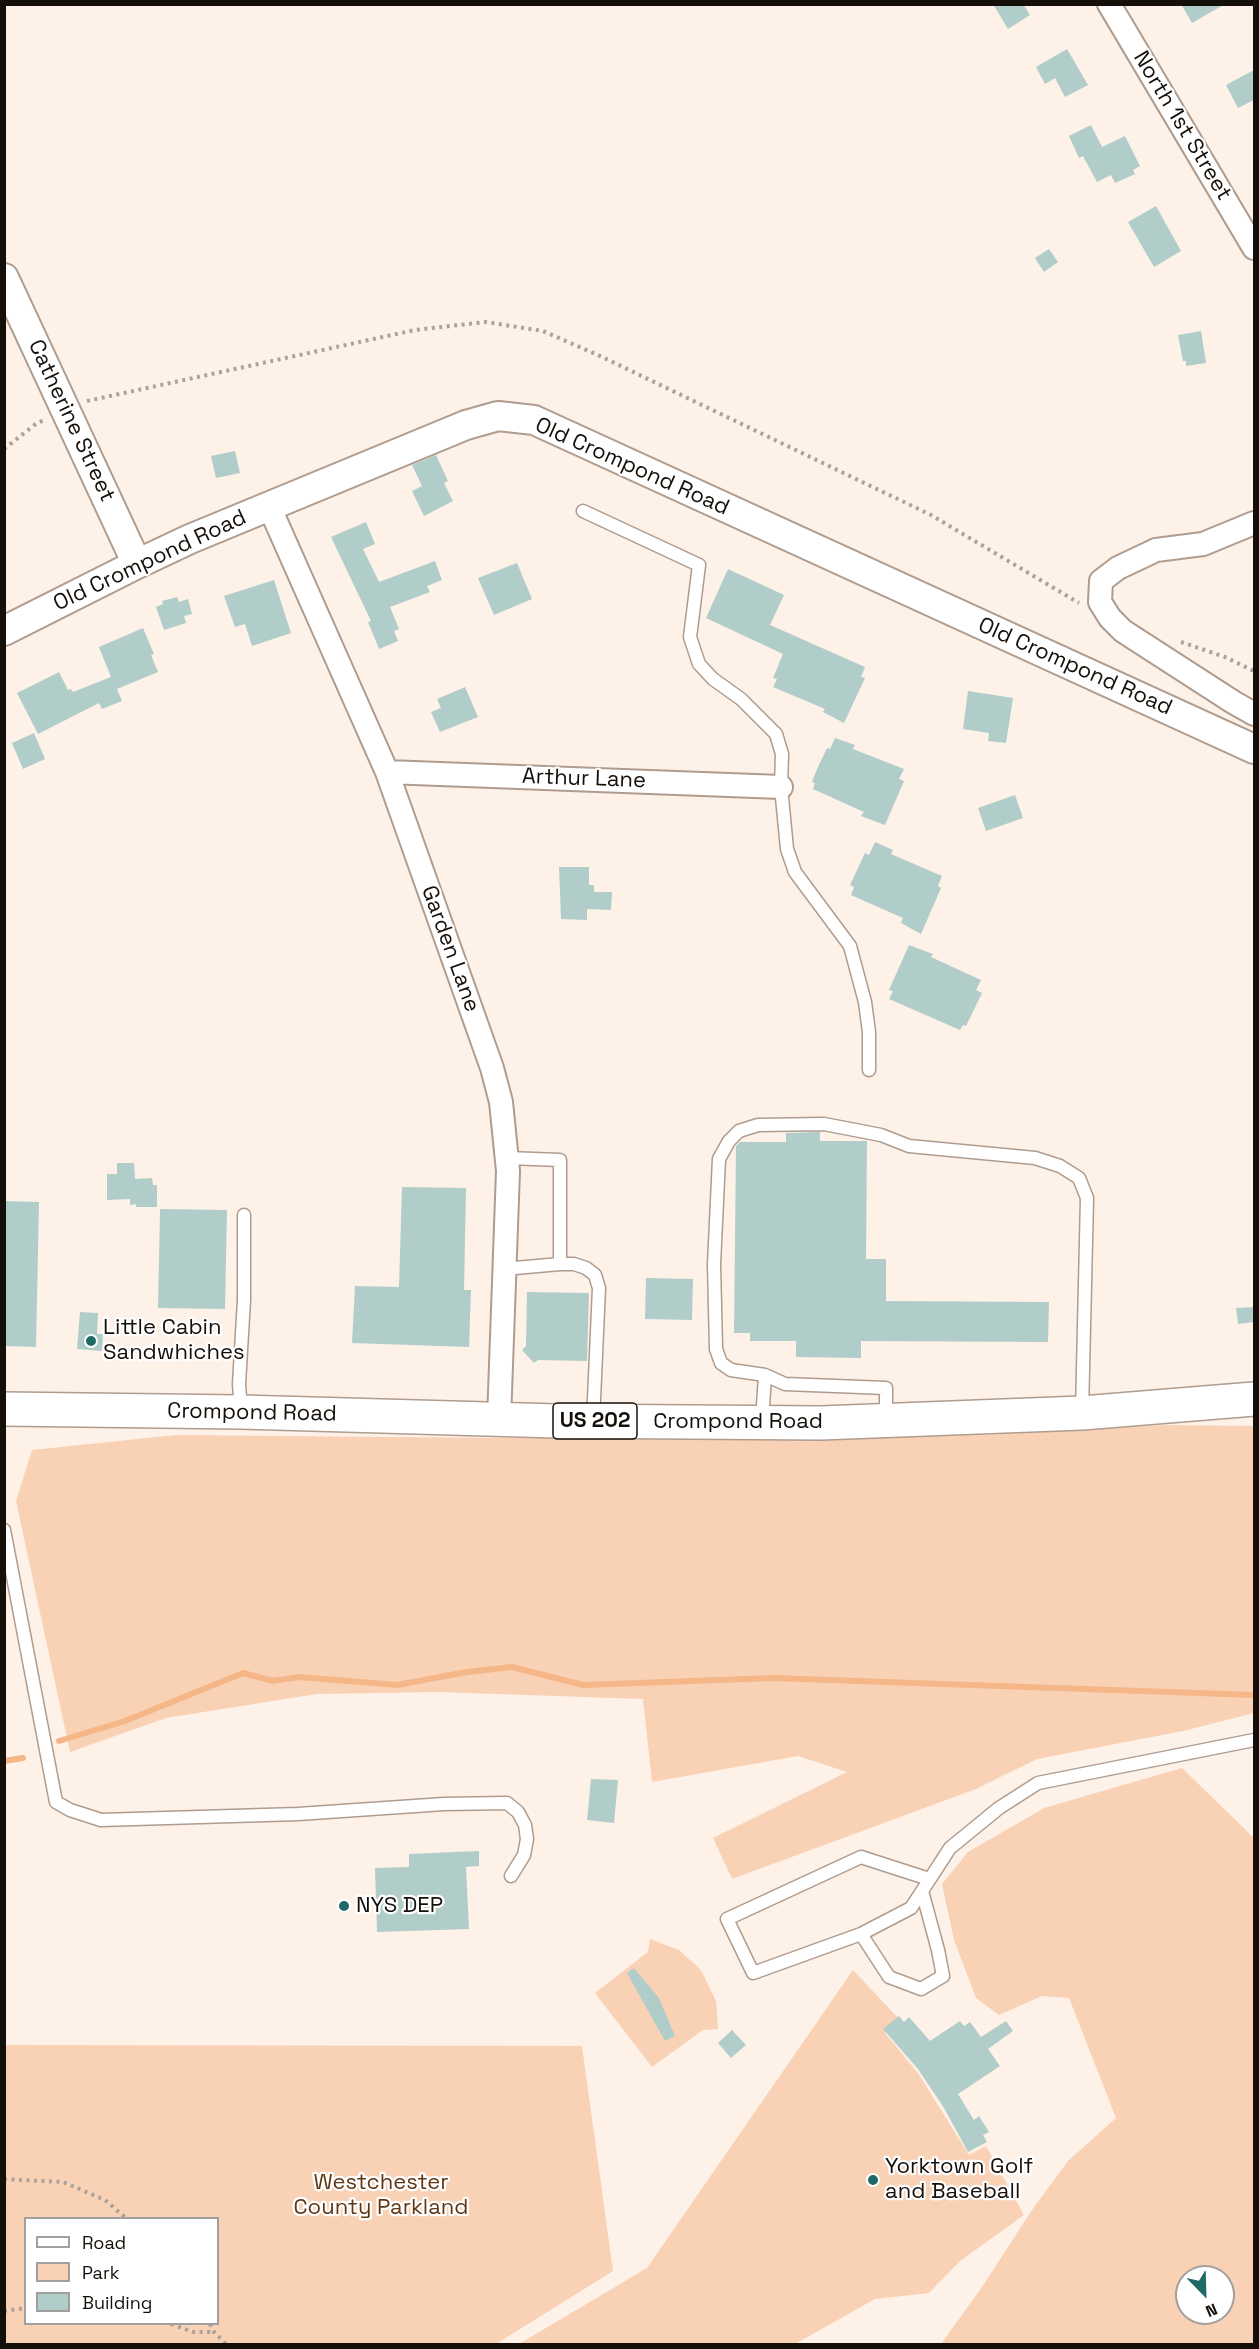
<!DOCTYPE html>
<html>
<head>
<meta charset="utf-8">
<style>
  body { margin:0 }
  #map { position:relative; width:1259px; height:2349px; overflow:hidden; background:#fdf1e8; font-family:"Space Grotesk",sans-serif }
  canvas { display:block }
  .frame { position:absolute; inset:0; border:6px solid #150f0a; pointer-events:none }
  .legend { position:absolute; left:24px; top:2217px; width:195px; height:108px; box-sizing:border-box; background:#fff; border:2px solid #a19f9d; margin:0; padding:8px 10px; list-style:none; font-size:18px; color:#150f0a }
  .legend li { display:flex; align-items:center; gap:12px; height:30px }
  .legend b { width:30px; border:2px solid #a19f9d }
  .north { position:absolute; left:1175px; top:2265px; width:60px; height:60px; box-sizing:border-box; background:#fff; border:2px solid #a19f9d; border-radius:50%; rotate:157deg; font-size:16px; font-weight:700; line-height:24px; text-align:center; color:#150f0a }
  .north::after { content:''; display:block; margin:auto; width:21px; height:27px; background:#1f6a67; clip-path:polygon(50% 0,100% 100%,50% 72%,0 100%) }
</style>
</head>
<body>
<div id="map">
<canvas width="1259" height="2349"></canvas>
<div class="frame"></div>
<ul class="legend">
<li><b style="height:8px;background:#fff"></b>Road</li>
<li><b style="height:16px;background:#f9d2b6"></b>Park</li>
<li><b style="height:16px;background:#b1cdca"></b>Building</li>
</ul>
<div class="north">N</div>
</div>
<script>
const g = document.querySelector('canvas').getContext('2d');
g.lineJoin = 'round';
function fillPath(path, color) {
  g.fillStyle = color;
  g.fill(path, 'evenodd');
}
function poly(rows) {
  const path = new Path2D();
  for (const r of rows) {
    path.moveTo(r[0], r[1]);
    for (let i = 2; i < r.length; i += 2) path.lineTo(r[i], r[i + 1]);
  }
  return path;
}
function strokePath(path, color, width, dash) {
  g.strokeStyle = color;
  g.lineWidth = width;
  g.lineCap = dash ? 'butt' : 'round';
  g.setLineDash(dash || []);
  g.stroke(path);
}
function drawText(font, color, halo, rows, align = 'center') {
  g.font = font + ' "Space Grotesk",sans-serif';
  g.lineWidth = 4.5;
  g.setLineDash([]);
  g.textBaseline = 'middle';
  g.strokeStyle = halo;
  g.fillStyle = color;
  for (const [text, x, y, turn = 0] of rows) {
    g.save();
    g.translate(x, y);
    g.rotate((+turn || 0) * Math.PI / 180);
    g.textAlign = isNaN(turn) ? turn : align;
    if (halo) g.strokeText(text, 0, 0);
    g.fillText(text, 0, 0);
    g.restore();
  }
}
fillPath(poly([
  [1166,1425,1254,1426,1254,1713,1183,1731,1037,1759,976,1789,732,1879,713,1838,847,1772,798,1756,652,1782,643,1699,439,1692,317,1694,166,1718,70,1752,16,1501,32,1450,176,1435,499,1438,985,1435],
  [1182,1768,1254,1838,1254,2344,941,2344,982,2287,1032,2210,1068,2161,1116,2118,1069,1998,1042,1996,999,2015,976,1998,954,1940,942,1884,968,1852,1044,1808],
  [1187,2277,1223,2277,1223,2313,1187,2313],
  [650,1939,679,1950,701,1970,716,2001,718,2029,703,2030,652,2067,595,1993,648,1952],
  [853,1970,899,2019,885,2033,918,2073,969,2155,986,2146,1024,2215,960,2261,929,2293,875,2299,795,2344,519,2344,647,2268],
  [5,2045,582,2046,613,2271,496,2344,5,2344],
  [218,2218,218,2324,26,2324,26,2218]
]), '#f9d2b6');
strokePath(poly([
  [59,1741,125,1721,243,1673,273,1681,299,1677,397,1685,467,1672,512,1667,583,1685,773,1678,1254,1695],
  [4,1761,23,1758]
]), '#f5b788', 6);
fillPath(poly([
  [993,4,1023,4,1030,15,1008,29],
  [1181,4,1225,4,1192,23],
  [1067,49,1088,85,1065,97,1055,78,1045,84,1036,67],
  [1254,70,1254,100,1238,108,1226,85],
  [1091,125,1102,147,1125,136,1140,166,1133,170,1135,174,1115,183,1111,175,1097,182,1083,156,1079,158,1069,136],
  [1156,206,1181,251,1154,267,1128,222],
  [1049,249,1058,262,1044,272,1035,258],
  [1201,331,1206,363,1186,366,1186,361,1183,361,1178,335],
  [235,451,240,473,216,478,211,456],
  [436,455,448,481,444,483,453,501,424,516,412,491,422,486,412,465],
  [366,522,375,544,363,549,379,582,435,561,442,580,427,586,430,592,390,607,399,629,394,631,398,641,379,649,368,622,371,621,331,537],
  [517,563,532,599,494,615,478,578],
  [728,569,784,595,770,625,865,667,861,677,865,678,844,723,823,712,825,709,773,687,777,679,773,678,783,654,706,618],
  [274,580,291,633,252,646,245,624,235,627,224,596],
  [177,597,179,602,188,599,192,614,184,616,186,623,164,630,156,607,163,604,162,601],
  [143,628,154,654,151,655,158,672,117,689,122,701,102,709,99,703,38,734,17,693,59,672,68,690,71,689,73,692,111,677,99,647],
  [465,687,478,717,440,732,431,712,441,708,437,699],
  [968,691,1013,698,1006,743,988,741,989,733,963,729],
  [34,733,45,759,23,769,12,743],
  [835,738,855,745,853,749,904,769,899,779,904,781,885,825,861,816,864,812,813,789,815,783,812,782,817,769,827,748,830,749],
  [1015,795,1023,818,986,831,978,808],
  [875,842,893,850,891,854,942,876,938,886,941,888,921,934,901,923,903,918,851,895,854,887,850,885,865,853,869,855],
  [559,867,589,867,589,885,594,885,594,892,612,892,611,910,587,909,587,920,561,919],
  [909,945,933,954,931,957,981,980,976,990,982,993,966,1026,963,1025,960,1030,889,999,893,991,889,990],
  [820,1132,820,1141,867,1141,866,1259,886,1259,886,1301,1049,1302,1048,1342,861,1341,861,1358,796,1357,796,1341,750,1341,750,1333,734,1333,736,1146,740,1142,786,1142,786,1133],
  [117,1163,134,1163,135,1179,152,1178,153,1185,157,1185,157,1207,136,1207,136,1204,130,1205,130,1199,107,1200,107,1174,117,1174],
  [402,1187,466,1188,464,1290,471,1290,469,1347,352,1343,355,1286,399,1287],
  [4,1201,39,1202,36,1347,4,1346],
  [160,1209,227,1210,225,1309,158,1308],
  [646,1278,693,1279,692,1320,645,1319],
  [527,1292,589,1293,587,1361,538,1360,534,1363,522,1350,526,1346],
  [1254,1307,1254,1322,1238,1324,1236,1308],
  [80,1312,98,1313,97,1334,103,1334,102,1351,77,1349],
  [591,1779,618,1780,614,1823,587,1820],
  [479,1851,479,1866,466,1867,469,1929,377,1932,375,1868,409,1867,409,1854],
  [634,1968,659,1998,675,2036,665,2041,627,1973],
  [899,2016,904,2022,909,2017,930,2041,960,2021,964,2026,970,2022,981,2037,1006,2021,1013,2031,988,2049,1000,2066,958,2094,974,2120,979,2116,989,2132,983,2135,987,2142,968,2152,944,2108,918,2069,883,2029],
  [732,2030,746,2045,731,2058,718,2043]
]), '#b1cdca');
const service = poly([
  [583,511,699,565,690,637,699,664,713,679,741,699,776,734,782,754,781,787,787,849,795,872,850,946,865,1002,869,1032,869,1070],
  [560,1264,574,1264,586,1268,595,1275,599,1288,593,1421],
  [504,1269,560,1264,560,1160,507,1158],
  [765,1375,785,1384,886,1388,886,1420],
  [241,1411,239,1384,244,1300,244,1215],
  [762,1422,765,1375,731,1370,721,1363,716,1349,714,1264,719,1159,729,1141,739,1131,758,1125,824,1124,881,1135,909,1146,1035,1158,1060,1166,1079,1178,1087,1198,1082,1412],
  [4,1530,56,1802,70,1810,101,1820,298,1814,444,1804,507,1803,518,1812,525,1825,527,1839,524,1855,511,1876],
  [929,1879,861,1857,727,1919,753,1973,861,1934,911,1908,950,1848,999,1808,1038,1783,1254,1740],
  [861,1934,889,1977,921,1989,943,1976,938,1950,922,1891]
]);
const minor = poly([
  [1109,4,1254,248],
  [269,506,387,772,492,1068,501,1102,508,1171,499,1420],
  [1254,523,1203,544,1156,550,1118,568,1101,581,1100,602,1110,618,1123,631,1233,702,1254,714],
  [387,772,781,787]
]);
const tertiary = poly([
  [4,278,137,564],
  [4,631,137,564,190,539,466,425,498,416,534,420,1254,749]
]);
const trunk = poly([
  [4,1409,241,1412,557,1421,821,1423,1082,1413,1254,1399]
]);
strokePath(service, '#af9c8e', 15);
strokePath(minor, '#af9c8e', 26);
strokePath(tertiary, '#af9c8e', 32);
strokePath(trunk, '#af9c8e', 36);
strokePath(poly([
  [87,401,415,330,486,322,543,331,598,355,931,515,1079,603],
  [4,449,37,423,45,420],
  [1181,642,1225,657,1254,671],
  [4,2179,63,2182,105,2200,126,2218],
  [4,2311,26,2308],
  [171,2324,193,2332,214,2332],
  [210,2324,214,2332,226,2344]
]), '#aca29a', 4, [3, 4.5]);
strokePath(service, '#fff', 12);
strokePath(minor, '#fff', 22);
strokePath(tertiary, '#fff', 28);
strokePath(trunk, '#fff', 33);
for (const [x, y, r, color] of [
  [91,1341,6,"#1f6a67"],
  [344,1906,6,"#1f6a67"],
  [873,2180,6,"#1f6a67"]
]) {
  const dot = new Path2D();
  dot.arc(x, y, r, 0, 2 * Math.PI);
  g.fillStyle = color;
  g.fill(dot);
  strokePath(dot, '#fff', 2);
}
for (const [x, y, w] of [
  [595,1421,84]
]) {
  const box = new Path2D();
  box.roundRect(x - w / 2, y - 18, w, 36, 4.5);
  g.fillStyle = '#fff';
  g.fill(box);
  strokePath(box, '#150f0a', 1.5);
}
drawText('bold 21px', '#150f0a', null, [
  ["US 202",595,1421]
]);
drawText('22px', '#150f0a', '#fff', [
  ["North 1st Street",1182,126,59],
  ["Catherine Street",71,421,65],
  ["Old Crompond Road",632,467,24],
  ["Old Crompond Road",150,561,-25],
  ["Old Crompond Road",1075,667,24],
  ["Arthur Lane",584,779,2],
  ["Garden Lane",450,949,70],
  ["Crompond Road",252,1413,1],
  ["Crompond Road",738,1422]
]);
drawText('22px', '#150f0a', '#fff', [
  ["Little Cabin",103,1328],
  ["Sandwhiches",103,1353],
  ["NYS DEP",356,1906],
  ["Yorktown Golf",885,2167],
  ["and Baseball",885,2192]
], 'left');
drawText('22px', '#603715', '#fff', [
  ["Westchester",381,2183],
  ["County Parkland",381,2208]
]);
</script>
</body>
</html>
